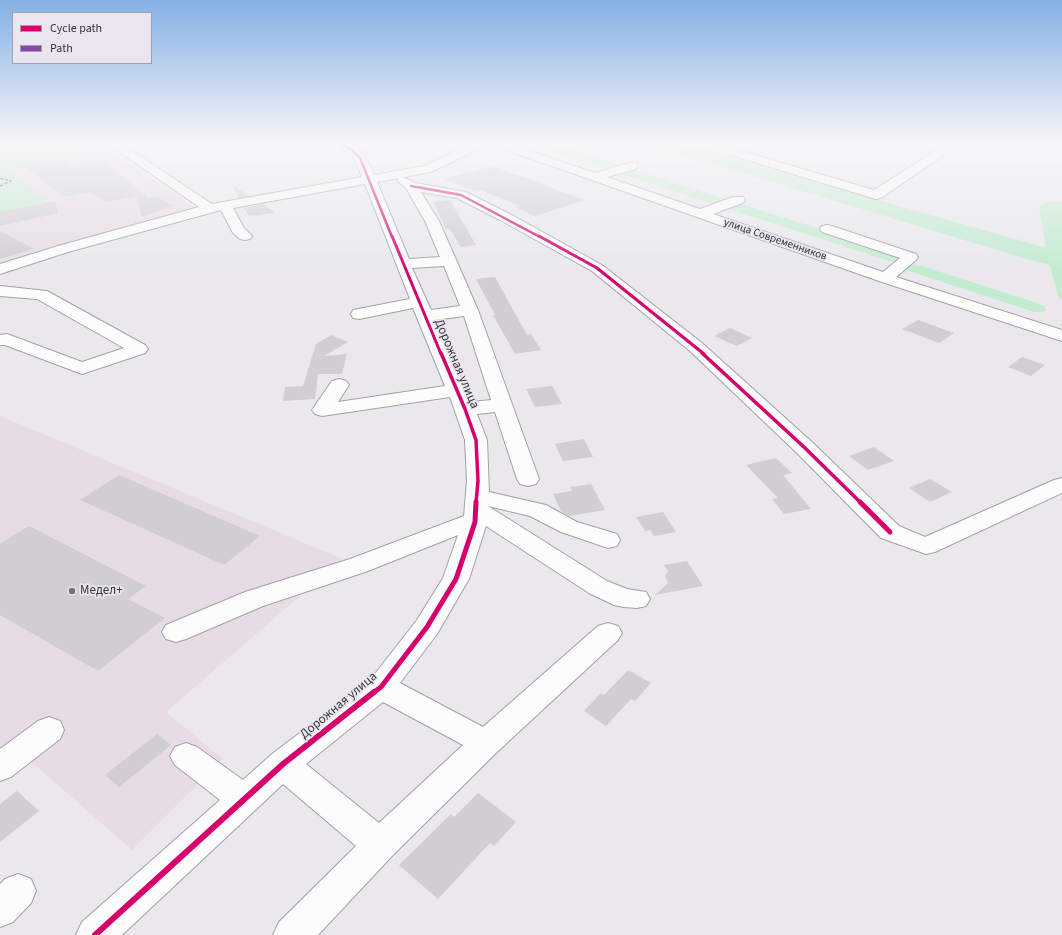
<!DOCTYPE html>
<html>
<head>
<meta charset="utf-8">
<style>
  body { margin:0 }
  #map { position:relative; width:1062px; height:935px; overflow:hidden; background:#eae8ed; font-family:"Source Sans 3",sans-serif }
  canvas { display:block }
  .legend { position:absolute; left:12px; top:12px; width:140px; height:52px; box-sizing:border-box; background:#e9e6ef; border:1px solid #a2a0a6; margin:0; padding:5px 7px; list-style:none; font-size:12px; color:#373639 }
  .legend li { display:flex; align-items:center; gap:8px; height:20px }
  .legend b { width:20px; border:1px solid #a2a0a6 }
</style>
</head>
<body>
<div id="map">
<canvas width="1062" height="935"></canvas>
<ul class="legend">
<li><b style="height:5px;background:#d6006c"></b>Cycle path</li>
<li><b style="height:5px;background:#8e44ad"></b>Path</li>
</ul>
</div>
<script>
const g = document.querySelector('canvas').getContext('2d');
g.lineJoin = 'round';
function fillPath(path, color) {
  g.fillStyle = color;
  g.fill(path, 'evenodd');
}
function poly(rows) {
  const path = new Path2D();
  for (const r of rows) {
    path.moveTo(r[0], r[1]);
    for (let i = 2; i < r.length; i += 2) path.lineTo(r[i], r[i + 1]);
  }
  return path;
}
function strokePath(path, color, width, dash) {
  g.strokeStyle = color;
  g.lineWidth = width;
  g.lineCap = dash ? 'butt' : 'round';
  g.setLineDash(dash || []);
  g.stroke(path);
}
function drawText(font, color, halo, rows, align = 'center') {
  g.font = font + ' "Source Sans 3",sans-serif';
  g.lineWidth = 3.5;
  g.setLineDash([]);
  g.textBaseline = 'middle';
  g.strokeStyle = halo;
  g.fillStyle = color;
  for (const [text, x, y, turn = 0] of rows) {
    g.save();
    g.translate(x, y);
    g.rotate((+turn || 0) * Math.PI / 180);
    g.textAlign = isNaN(turn) ? turn : align;
    if (halo) g.strokeText(text, 0, 0);
    g.fillText(text, 0, 0);
    g.restore();
  }
}
fillPath(poly([
  [101,144,194,207,0,263,0,165],
  [0,416,343,559,166,712,223,759,132,850,29,760,0,782]
]), '#e7dce5');
fillPath(poly([
  [0,144,107,144,39,158,36,159,34,165,19,169,8,164,4,165,46,201,0,212],
  [537,144,553,144,619,165,605,168,539,147],
  [647,144,682,144,1046,248,1039,208,1046,202,1062,202,1062,299,1058,297,1050,265,1033,261],
  [626,167,898,254,899,261,895,263,612,171],
  [910,265,922,266,1037,303,1044,306,1046,310,1043,312,1034,312,903,269]
]), '#c2ebcf');
fillPath(poly([
  [62,161,73,168,105,162,148,198,156,196,173,206,142,217,136,196,107,202,90,192,65,197,26,168],
  [492,166,548,185,546,186,585,200,535,216,515,207,520,206,480,190,474,191,444,179],
  [232,185,249,196,239,198],
  [450,200,476,245,461,247,450,229,446,229,433,202],
  [55,201,58,213,0,226,0,212],
  [263,204,276,213,249,216,244,208],
  [0,231,34,249,0,259],
  [495,277,527,335,531,334,541,350,515,354,493,315,495,315,476,279],
  [918,320,954,333,939,343,902,329],
  [730,328,752,338,737,346,714,336],
  [331,335,348,342,324,356,347,354,342,374,318,374,315,399,283,401,285,387,303,386,316,344],
  [1022,357,1045,365,1031,376,1008,367],
  [552,386,562,404,535,407,526,389],
  [584,439,593,457,563,461,555,444],
  [874,447,894,461,868,470,849,456],
  [776,458,792,473,783,475,811,509,784,514,772,499,778,498,746,465],
  [119,475,260,536,224,565,80,500],
  [930,479,952,492,930,502,909,488],
  [591,484,605,510,569,516,561,511,553,494,572,491,570,487],
  [663,512,676,532,654,536,650,530,645,531,636,517],
  [29,526,146,586,128,599,165,618,98,671,0,615,0,544],
  [687,561,703,586,655,595,668,583,665,576,668,571,664,565],
  [628,670,651,683,635,701,631,699,606,726,584,711,601,693,604,695],
  [157,734,171,745,119,787,105,775],
  [17,791,39,811,0,842,0,804],
  [478,793,516,822,494,846,490,843,438,899,399,865,451,814,454,817]
]), '#d0ced2');
const minor = poly([
  [108,144,122,144,212,204,362,177,355,159,347,151,335,144,350,144,355,147,366,158,374,175,424,166,472,144,487,144,485,146,431,172,377,182,409,259,440,257,425,221,406,188,397,181,399,178,403,177,415,183,466,192,510,214,602,265,702,343,813,443,899,526,925,537,1054,480,1062,478,1062,493,935,552,926,554,881,538,797,453,690,351,592,271,500,220,457,198,421,192,439,221,478,310,539,479,536,484,528,486,520,484,517,479,495,412,477,414,487,440,489,492,546,505,577,522,617,534,620,540,617,546,608,548,561,532,530,516,488,506,607,581,627,589,646,592,650,599,646,606,637,608,623,607,614,605,589,593,486,526,469,579,437,634,400,683,483,727,598,626,608,623,618,626,622,633,618,640,497,752,392,856,318,935,273,935,279,922,356,846,283,784,122,935,76,935,82,922,220,800,175,765,170,756,175,747,186,743,197,747,243,780,272,754,371,679,417,620,443,578,458,535,368,571,263,606,186,639,176,642,166,639,162,632,166,625,245,592,350,559,464,516,467,481,465,440,450,397,322,416,315,414,312,410,332,381,339,379,346,381,349,385,338,402,445,386,413,308,359,319,353,318,351,314,353,310,410,299,365,184,233,208,244,228,252,236,250,239,245,240,240,239,233,233,221,210,68,252,0,274,0,264,58,246,199,207,108,144],
  [444,266,460,306,431,310,412,268,444,266],
  [464,316,491,400,472,402,435,320,464,316],
  [383,702,463,745,379,823,306,764,383,702],
  [493,144,510,144,595,173,632,162,636,163,638,166,636,169,607,177,700,209,733,197,743,197,745,200,743,203,713,214,883,272,900,258,822,232,820,229,822,226,827,225,832,226,916,254,918,257,916,260,896,277,1062,330,1062,341,879,281,495,146,493,144],
  [695,144,715,144,738,150,874,190,946,144,960,144,881,198,876,199,730,155,697,146,695,144],
  [0,286,47,291,145,345,148,349,145,353,82,374,5,345,0,345,0,335,7,334,82,362,124,348,37,299,0,296,0,286],
  [49,717,60,721,64,730,60,739,11,777,0,781,0,749,38,721,49,717],
  [18,874,31,879,36,891,31,903,13,922,0,927,0,884,5,879,18,874]
]);
strokePath(minor, '#a2a1a5', 2);
fillPath(minor, '#fcfcfc');
strokePath(poly([
  [0,178,11,181,0,186]
]), '#8e44ad', 1.5, [3.5, 1.5]);
strokePath(poly([
  [341,144,351,149,360,158,392,237],
  [411,186,461,195,540,237]
]), '#d6006c', 2.5);
strokePath(poly([
  [392,236,441,354],
  [539,236,597,268,704,354]
]), '#d6006c', 3);
strokePath(poly([
  [441,353,465,409,476,440,478,481,476,503],
  [702,353,805,448,861,503]
]), '#d6006c', 3.5);
strokePath(poly([
  [860,502,890,532],
  [373,693,381,687,427,627,456,579,475,522,476,502]
]), '#d6006c', 5);
strokePath(poly([
  [95,935,283,764,374,692]
]), '#d6006c', 6);
const sky = g.createLinearGradient(0, 0, 0, 275);
sky.addColorStop(0, '#85b0e6');
sky.addColorStop(0.52, '#f6f5f7');
sky.addColorStop(1, '#f6f5f700');
g.fillStyle = sky;
g.fillRect(0, 0, 1062, 275);
for (const [x, y, r, color] of [
  [72,591,4,"#767478"]
]) {
  const dot = new Path2D();
  dot.arc(x, y, r, 0, 2 * Math.PI);
  g.fillStyle = color;
  g.fill(dot);
  strokePath(dot, '#e9e6ef', 1.5);
}
drawText('11px', '#373639', '#e9e6ef', [
  ["улица Современников",775,240,19]
]);
drawText('13px', '#373639', '#e9e6ef', [
  ["Дорожная улица",456,364,67],
  ["Дорожная улица",339,706,-40]
]);
drawText('13px', '#373639', '#e9e6ef', [
  ["Медел+",80,591]
], 'left');
</script>
</body>
</html>
